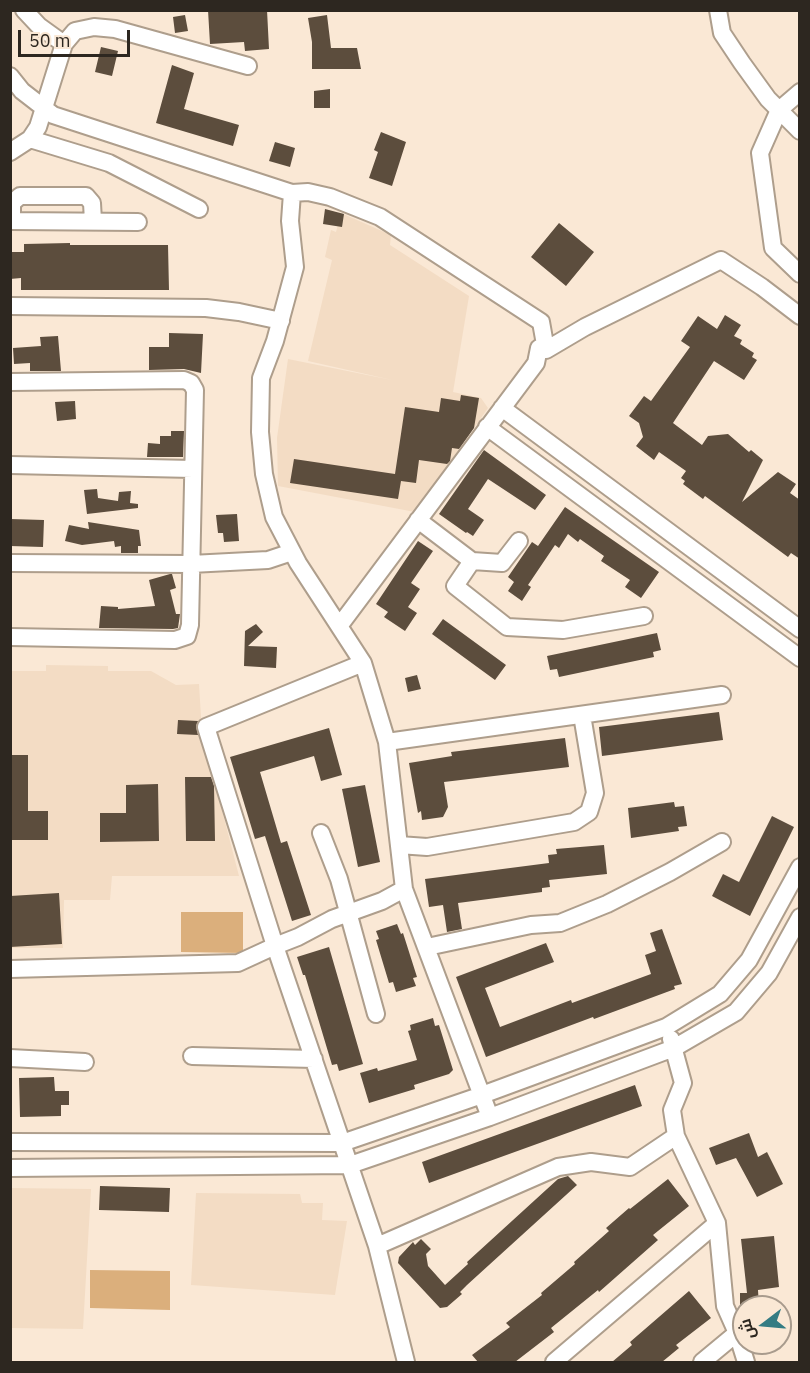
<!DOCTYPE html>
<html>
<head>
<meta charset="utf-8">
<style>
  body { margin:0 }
  #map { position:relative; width:810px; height:1373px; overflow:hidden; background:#fae8d5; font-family:"IBM Plex Sans",Cairo,sans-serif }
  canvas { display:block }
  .frame { position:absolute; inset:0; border:12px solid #2d2720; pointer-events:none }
  .north { position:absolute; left:732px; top:1295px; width:60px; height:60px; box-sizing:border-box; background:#fae8d5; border:2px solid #a89b8d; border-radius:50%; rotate:254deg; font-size:16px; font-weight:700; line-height:24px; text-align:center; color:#2d2720 }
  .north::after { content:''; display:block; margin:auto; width:21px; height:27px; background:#347c83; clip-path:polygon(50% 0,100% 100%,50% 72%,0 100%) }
  .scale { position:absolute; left:18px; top:30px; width:112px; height:27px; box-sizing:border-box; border:3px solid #2d2720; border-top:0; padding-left:8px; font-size:18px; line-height:21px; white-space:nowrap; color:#2d2720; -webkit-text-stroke:4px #fae8d5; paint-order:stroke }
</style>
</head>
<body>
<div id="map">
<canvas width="810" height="1373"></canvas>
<div class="frame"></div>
<div class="north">ش</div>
<div class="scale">50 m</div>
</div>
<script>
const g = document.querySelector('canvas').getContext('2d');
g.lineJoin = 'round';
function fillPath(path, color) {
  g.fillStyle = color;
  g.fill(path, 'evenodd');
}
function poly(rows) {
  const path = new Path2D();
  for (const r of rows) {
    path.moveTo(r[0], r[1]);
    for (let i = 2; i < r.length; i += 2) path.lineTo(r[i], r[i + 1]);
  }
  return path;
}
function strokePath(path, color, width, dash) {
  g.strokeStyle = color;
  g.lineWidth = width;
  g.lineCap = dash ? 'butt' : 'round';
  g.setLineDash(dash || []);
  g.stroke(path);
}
fillPath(poly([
  [341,213,391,235,390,245,469,296,453,392,481,398,488,408,415,512,278,486,277,438,288,359,392,380,308,361,332,260,325,257,331,230,336,232],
  [46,665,108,666,108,671,151,671,176,685,199,684,202,733,239,876,112,876,110,900,64,900,63,948,11,948,11,671,46,671],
  [11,1188,91,1189,83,1329,11,1328],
  [196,1193,300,1194,302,1203,323,1203,322,1220,347,1221,335,1295,191,1285]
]), '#f3dcc4');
fillPath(poly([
  [181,912,243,912,243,953,181,952],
  [90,1270,170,1271,170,1310,90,1308]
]), '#dbaf7c');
fillPath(poly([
  [208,10,267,10,269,49,245,51,244,42,210,44],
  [185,15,188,31,175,33,173,17],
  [327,15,331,48,357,48,361,69,312,69,312,42,308,18],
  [101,47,118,51,112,76,95,72],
  [172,65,194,73,184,109,239,125,233,146,156,123],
  [330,89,330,108,314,108,314,91],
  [381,132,406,142,392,186,369,178,378,152,374,150],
  [275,142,295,148,290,167,269,161],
  [325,209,344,214,342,227,323,224],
  [559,223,594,252,566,286,531,257],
  [70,243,70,245,168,245,169,290,21,290,21,278,10,279,10,252,24,252,24,244],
  [725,315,741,325,734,336,742,340,740,344,754,353,752,357,757,360,744,380,714,361,673,423,702,445,708,436,728,434,749,452,751,450,763,460,742,502,778,472,796,484,790,493,800,500,800,559,791,553,788,557,705,496,703,499,683,484,685,481,681,478,686,471,659,452,654,460,636,446,643,437,639,423,629,416,644,396,651,401,690,347,681,341,698,316,717,329],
  [169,333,203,334,201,373,184,369,149,370,149,347,169,347],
  [58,336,61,371,30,371,30,363,14,364,13,348,41,346,40,337],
  [461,395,479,398,474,428,459,449,452,448,450,461,447,464,419,460,416,483,401,481,398,499,290,483,294,459,395,474,405,407,439,412,441,398,460,401],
  [75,401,76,419,57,421,55,402],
  [171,431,184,431,183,457,147,457,148,443,160,444,160,436,171,436],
  [484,450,546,495,535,510,488,479,468,509,484,520,473,536,467,532,466,533,439,514],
  [97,489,98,498,118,501,119,492,131,491,130,503,138,504,138,508,87,514,84,490],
  [565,507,659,572,641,598,625,587,630,580,601,561,604,556,580,539,578,542,568,534,559,548,555,545,528,585,531,587,522,601,508,591,514,582,508,577,532,542,538,546],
  [237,514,239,541,224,542,223,533,218,533,216,515],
  [10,519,44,520,43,547,10,546],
  [88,522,139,530,141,546,138,546,138,553,121,553,121,546,115,547,114,541,82,545,65,541,69,525,89,529],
  [418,541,433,551,411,583,420,589,408,607,417,613,405,631,384,617,388,612,376,604],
  [170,574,172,574,176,588,170,590,176,614,180,614,178,628,173,629,99,628,101,606,118,607,118,609,155,606,149,580],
  [443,619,506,665,495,680,432,634],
  [256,624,263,632,248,646,277,647,276,668,244,666,245,631],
  [657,633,661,650,653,652,654,657,559,677,557,669,550,670,547,656],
  [417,675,421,689,408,692,405,678],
  [719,712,723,740,602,756,599,727],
  [178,720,198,721,196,726,198,735,177,734],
  [329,728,342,775,321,781,314,756,260,772,281,843,287,841,311,915,292,921,265,836,255,839,230,757],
  [565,738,569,767,444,782,448,807,443,817,422,820,421,811,418,813,409,763,452,756,451,752],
  [10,755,28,755,28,811,48,811,48,840,10,840],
  [185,777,211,777,214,786,215,841,186,841],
  [158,784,159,841,100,842,100,813,126,813,126,785],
  [365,785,380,862,358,867,342,789],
  [674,802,675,807,684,806,687,826,678,827,679,831,631,838,628,808],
  [772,816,794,827,750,916,712,896,723,874,739,882],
  [604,845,607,874,549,880,550,887,542,888,542,892,458,903,462,929,447,932,443,905,429,907,425,879,549,863,548,855,557,854,556,849],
  [59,893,62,944,10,947,10,896],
  [397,924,401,934,403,933,417,977,413,978,416,986,396,992,393,982,389,983,376,940,379,939,376,931],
  [662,929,682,984,674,986,675,989,594,1019,593,1017,486,1057,456,977,546,943,554,962,485,988,500,1027,571,1000,572,1003,651,974,645,955,656,951,650,933],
  [329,947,363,1064,339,1071,337,1064,332,1065,305,975,303,975,297,957],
  [433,1018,435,1026,439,1025,453,1070,449,1074,414,1085,415,1089,369,1103,360,1073,377,1068,378,1071,417,1060,408,1031,411,1030,410,1025],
  [54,1077,55,1091,69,1091,69,1105,61,1105,61,1116,20,1117,19,1078],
  [635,1085,642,1106,429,1183,422,1162],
  [749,1133,758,1157,767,1152,783,1184,757,1197,736,1158,716,1165,709,1148],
  [568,1176,577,1185,467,1285,460,1292,462,1294,447,1307,440,1308,398,1263,399,1257,413,1242,415,1245,421,1239,431,1249,426,1254,428,1266,445,1285,468,1264,467,1262,558,1179],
  [668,1179,689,1206,653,1235,658,1240,599,1292,598,1290,551,1328,554,1332,515,1362,478,1362,472,1355,510,1327,506,1323,542,1295,541,1293,575,1264,574,1262,609,1231,606,1228,629,1208,630,1209],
  [100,1186,170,1188,169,1212,99,1210],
  [774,1236,779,1287,758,1290,759,1307,740,1307,740,1293,747,1293,741,1239],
  [689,1291,711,1318,676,1345,679,1348,662,1362,612,1362,632,1345,630,1342]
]), '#5c4d3d');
const minor = poly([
  [24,10,39,26,64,44],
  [718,10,722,33,742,63,768,99,800,131],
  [10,76,22,91,53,115,292,193,290,221,295,267,275,341,261,378,260,432,264,474,274,517,298,563,363,663,387,742,404,889,490,1117],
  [800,92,779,110,760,153,773,248,800,274],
  [30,139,109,163,199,209],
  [10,152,30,139,38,127,64,44,75,31,94,27,115,29,248,66],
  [292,193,308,192,330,197,380,217,541,322,546,350,539,348,536,363,340,625],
  [10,221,138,222],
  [12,221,12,203,20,196,86,196,92,203,93,221],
  [10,306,206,308,239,312,281,321],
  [546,350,585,327,721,260,762,287,800,316],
  [10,382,184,380,191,383,195,390,190,625,187,636,175,640,10,637],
  [502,408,800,629],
  [487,427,800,658],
  [10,465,193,469],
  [418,520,472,561,455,586,507,627,563,630,644,616],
  [472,561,502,563,519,541],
  [10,563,191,564,268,560,292,552],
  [363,663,206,727,275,946,377,1246,406,1362],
  [387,742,722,695],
  [321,833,339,879,376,1014],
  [399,845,427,847,574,822,589,812,595,793,582,715],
  [427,947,531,925,560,923,607,904,670,872,722,842],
  [10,969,238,963,275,946,298,937,332,919,382,901,404,889],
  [671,1039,683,1083,672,1110,676,1136,717,1223,725,1306,737,1333,746,1362],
  [192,1056,314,1059],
  [10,1058,85,1062],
  [10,1142,342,1143,482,1095,666,1027,720,994,749,960,800,867],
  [10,1168,350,1165,490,1117,674,1048,736,1012,769,973,800,917],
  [377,1246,558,1167,591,1162,630,1167,676,1136],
  [554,1362,717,1223],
  [702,1362,737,1333]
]);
strokePath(minor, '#ae9e8c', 20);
strokePath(minor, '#fff', 16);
</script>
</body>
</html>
